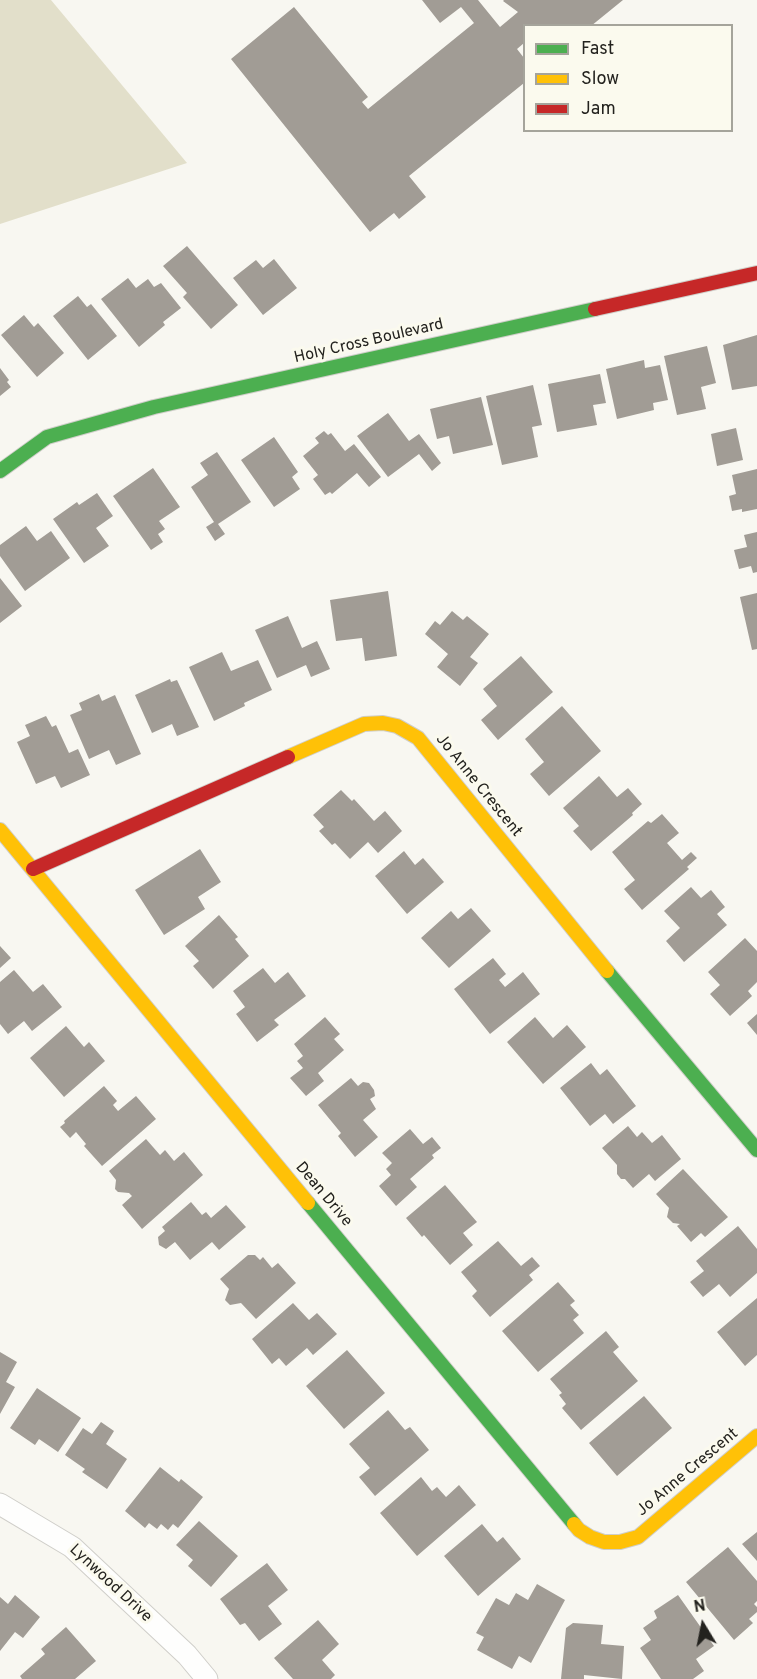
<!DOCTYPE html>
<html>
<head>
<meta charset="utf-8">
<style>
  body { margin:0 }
  #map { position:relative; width:757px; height:1679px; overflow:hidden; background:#f8f7f1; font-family:Overpass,sans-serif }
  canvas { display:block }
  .legend { position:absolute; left:523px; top:24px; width:210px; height:108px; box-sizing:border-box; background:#fbfaee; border:2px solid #a5a49b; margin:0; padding:8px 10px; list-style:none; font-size:18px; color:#23221e }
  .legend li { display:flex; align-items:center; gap:12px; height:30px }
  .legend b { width:30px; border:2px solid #a5a49b }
  .north { position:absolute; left:673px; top:1595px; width:60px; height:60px; -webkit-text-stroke:4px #fbfaee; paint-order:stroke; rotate:350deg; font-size:16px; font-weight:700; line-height:24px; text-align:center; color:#23221e }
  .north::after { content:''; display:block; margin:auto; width:21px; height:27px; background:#23221e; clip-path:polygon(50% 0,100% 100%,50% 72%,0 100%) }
</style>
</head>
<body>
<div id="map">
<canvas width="757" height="1679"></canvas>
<ul class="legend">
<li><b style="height:8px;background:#4caf50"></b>Fast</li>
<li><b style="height:8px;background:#ffc107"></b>Slow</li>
<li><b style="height:8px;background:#c62828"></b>Jam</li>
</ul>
<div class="north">N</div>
</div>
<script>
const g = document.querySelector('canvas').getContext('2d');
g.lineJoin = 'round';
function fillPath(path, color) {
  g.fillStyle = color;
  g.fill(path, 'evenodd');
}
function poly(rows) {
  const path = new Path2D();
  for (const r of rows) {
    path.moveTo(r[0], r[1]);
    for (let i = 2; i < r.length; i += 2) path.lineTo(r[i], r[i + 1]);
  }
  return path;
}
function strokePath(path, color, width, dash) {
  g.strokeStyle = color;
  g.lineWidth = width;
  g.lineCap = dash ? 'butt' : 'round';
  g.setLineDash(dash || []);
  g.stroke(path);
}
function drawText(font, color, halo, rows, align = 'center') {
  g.font = font + ' Overpass,sans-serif';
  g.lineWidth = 6;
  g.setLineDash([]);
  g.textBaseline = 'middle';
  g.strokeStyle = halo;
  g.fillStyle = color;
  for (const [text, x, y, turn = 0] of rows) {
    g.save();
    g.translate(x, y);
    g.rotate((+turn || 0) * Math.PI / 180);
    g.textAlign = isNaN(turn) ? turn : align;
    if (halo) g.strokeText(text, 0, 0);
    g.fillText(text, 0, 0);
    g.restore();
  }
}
fillPath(poly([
  [0,0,51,0,187,163,0,224]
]), '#e2dfca');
fillPath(poly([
  [422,0,478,0,500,27,518,12,503,1,504,0,623,0,591,26,524,26,524,43,517,49,524,58,524,83,409,176,426,197,399,219,394,213,370,232,231,59,294,7,368,97,362,102,368,109,474,23,461,7,440,23],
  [187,246,238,305,211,329,183,297,187,293,163,266],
  [274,259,297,288,263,315,233,278,256,260,263,268],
  [128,278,136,288,148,279,154,287,161,283,181,308,163,322,165,325,139,347,101,299],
  [78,296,87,307,91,304,117,336,88,360,53,316],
  [24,315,34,327,38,323,64,353,37,377,1,335],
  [757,335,757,386,732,390,723,345],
  [707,346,716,383,701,387,706,409,677,415,664,356],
  [644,360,645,368,660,365,668,400,653,403,654,410,617,419,606,369],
  [0,368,9,380,7,382,11,387,0,396],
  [600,374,606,403,593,405,597,425,557,432,548,384],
  [533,385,542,425,532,427,538,457,502,465,486,396],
  [481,397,493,445,453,454,449,436,437,439,430,409],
  [388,413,409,441,419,434,441,463,432,471,419,454,388,477,357,436],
  [736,428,743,460,717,466,711,434],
  [324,431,328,435,331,433,345,451,354,444,381,477,369,487,357,473,332,494,330,492,325,495,313,479,318,475,303,456,319,443,315,438],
  [274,437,298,472,292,477,300,489,274,507,241,460],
  [217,452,251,502,218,524,225,534,215,541,206,527,214,522,191,487,208,475,200,463],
  [153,468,180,507,159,521,165,529,158,534,163,542,151,550,113,496],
  [757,469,757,509,742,512,742,509,732,511,729,496,736,494,732,475],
  [97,493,113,516,96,528,109,546,84,563,53,519,77,502,79,505],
  [26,526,37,541,51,531,70,558,25,591,0,556,0,545],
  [757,532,757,572,753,573,751,566,739,569,734,550,747,547,744,535],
  [0,578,22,606,0,623],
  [388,591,397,656,365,661,362,638,336,641,330,600],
  [757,593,757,649,752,650,740,597],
  [452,611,463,620,467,616,489,634,470,657,478,663,460,686,437,667,448,654,425,634,435,621,440,625],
  [288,616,302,648,317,641,330,669,311,677,306,665,277,678,255,630],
  [222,652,231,671,258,660,272,690,244,703,245,706,214,721,189,667],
  [521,656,553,692,498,740,481,720,497,706,483,689],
  [170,679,171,682,177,680,199,727,177,736,172,724,152,733,135,695],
  [99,694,102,701,115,695,141,754,116,765,109,750,89,759,70,715,82,710,79,703],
  [562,706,601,751,549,796,530,774,544,762,525,739],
  [46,716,52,727,56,725,69,753,78,749,90,775,61,788,55,776,36,784,17,742,30,736,25,725],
  [599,776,617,797,628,788,642,804,632,813,633,815,591,851,573,831,579,826,563,808],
  [341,790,352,801,354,799,374,821,385,811,402,831,378,853,368,842,350,859,335,843,332,845,319,831,324,827,313,815],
  [662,814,679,833,667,843,682,860,691,852,697,858,687,867,689,869,642,910,624,889,635,880,612,852,648,821,651,823],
  [200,849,221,882,198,897,205,909,164,935,135,890],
  [404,851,415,865,423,858,444,882,407,914,375,876],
  [691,887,701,898,711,890,725,907,717,914,727,925,684,962,666,941,680,928,664,911],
  [471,908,491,931,449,968,421,938,451,911,458,919],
  [219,915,238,937,235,939,249,956,213,989,193,966,199,961,185,946],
  [745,938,757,951,757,982,748,991,752,996,730,1016,710,994,720,985,708,972],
  [0,946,11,958,0,968],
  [493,958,506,974,499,980,505,987,523,972,540,994,490,1034,454,989],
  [263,968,275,983,288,972,306,996,274,1020,279,1025,257,1042,236,1014,245,1007,233,991],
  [14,970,33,992,43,984,62,1007,32,1031,24,1021,8,1034,0,1024,0,982],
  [757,1014,757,1035,747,1023],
  [325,1017,340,1034,334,1039,344,1050,318,1073,324,1081,306,1096,290,1078,303,1068,297,1061,303,1056,294,1044],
  [535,1017,553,1038,567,1025,586,1047,543,1084,507,1042],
  [66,1026,84,1047,89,1042,105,1061,64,1097,30,1058],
  [591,1063,600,1075,607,1069,636,1106,613,1124,605,1114,590,1126,560,1088],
  [351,1078,358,1086,363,1082,369,1083,374,1090,375,1096,370,1099,376,1109,363,1120,378,1137,355,1157,338,1136,341,1133,318,1105],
  [104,1086,117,1101,113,1105,118,1111,136,1096,156,1119,102,1166,84,1146,86,1144,76,1132,70,1138,60,1127,65,1123,64,1121],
  [628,1126,637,1137,642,1132,652,1143,662,1135,681,1159,655,1181,649,1174,633,1188,625,1179,621,1179,617,1174,617,1165,602,1148],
  [410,1129,423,1144,432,1137,441,1148,432,1155,434,1158,410,1179,417,1187,396,1206,379,1186,391,1175,386,1169,392,1163,382,1153],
  [146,1139,160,1155,165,1150,174,1161,184,1152,203,1175,142,1229,122,1205,132,1196,129,1193,118,1192,115,1189,116,1180,109,1171],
  [683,1169,728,1217,705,1237,701,1233,691,1242,677,1226,680,1224,673,1223,667,1217,669,1208,656,1194],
  [445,1185,477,1222,463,1233,473,1245,450,1265,424,1235,422,1237,406,1218],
  [191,1202,202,1215,206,1212,211,1218,226,1205,246,1227,219,1250,212,1242,190,1260,175,1242,166,1249,159,1245,158,1237,165,1231,162,1227],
  [738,1226,757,1249,757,1273,730,1297,719,1284,703,1297,690,1282,704,1271,696,1261],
  [498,1241,521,1266,532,1257,540,1266,529,1275,533,1280,490,1317,472,1296,477,1291,461,1272],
  [248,1255,255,1255,260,1260,263,1257,272,1268,278,1263,296,1283,256,1319,241,1303,230,1305,225,1300,229,1289,220,1279],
  [558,1282,575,1301,570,1305,579,1315,573,1320,584,1333,538,1372,502,1331],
  [757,1298,757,1355,745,1366,717,1332],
  [293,1303,309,1320,317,1313,337,1334,313,1355,307,1348,286,1366,279,1358,272,1364,252,1339],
  [606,1331,619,1347,613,1352,638,1381,581,1430,562,1408,566,1404,559,1395,562,1393,550,1379],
  [347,1350,385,1393,344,1429,306,1386],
  [0,1352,17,1362,6,1382,15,1387,0,1414],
  [37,1388,81,1418,58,1452,39,1439,35,1445,10,1428],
  [644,1396,672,1428,617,1476,589,1443],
  [388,1410,405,1430,410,1427,429,1450,375,1496,359,1477,370,1468,349,1444],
  [101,1422,114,1431,106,1444,127,1459,107,1489,82,1472,85,1469,65,1455,83,1428,92,1434],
  [160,1467,179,1482,181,1479,203,1497,178,1528,173,1524,168,1530,161,1524,157,1529,149,1523,145,1528,125,1511],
  [421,1477,432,1491,437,1487,446,1497,459,1485,476,1505,417,1556,380,1513],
  [199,1521,238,1556,211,1587,188,1566,193,1560,176,1545],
  [482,1524,497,1542,503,1537,521,1559,478,1596,444,1556],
  [757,1532,757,1561,742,1544],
  [728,1547,757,1581,757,1601,754,1604,757,1607,757,1612,749,1619,753,1623,734,1640,686,1582],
  [267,1563,288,1590,268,1606,282,1624,259,1641,245,1623,240,1625,220,1599],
  [537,1584,565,1600,531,1663,519,1656,512,1669,477,1650,484,1637,476,1633,496,1598,509,1605,516,1593,528,1600],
  [15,1595,40,1617,23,1638,15,1632,0,1651,0,1597,8,1604],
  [678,1595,714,1646,696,1659,704,1671,693,1679,661,1679,640,1648,651,1640,643,1628,657,1618,654,1611],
  [318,1620,339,1644,322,1660,335,1675,331,1679,293,1679,274,1658],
  [573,1623,603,1625,601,1644,624,1646,622,1679,584,1675,584,1679,561,1679,566,1628],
  [66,1627,96,1661,75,1679,22,1679,20,1676,45,1654,41,1649]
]), '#a19c95');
const street = poly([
  [0,1504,72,1547,187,1655,207,1679]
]);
const fast = poly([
  [0,471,47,437,154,407,595,309],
  [607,971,757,1150],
  [308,1203,574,1524]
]);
const slow = poly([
  [288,757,364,724,383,723,397,726,418,738,607,971],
  [0,830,308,1203],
  [574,1524,579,1530,590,1537,604,1542,620,1542,638,1537,757,1436]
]);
const jam = poly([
  [595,309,757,273],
  [33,869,288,757]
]);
strokePath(street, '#cfcec9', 23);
strokePath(fast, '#cfcec9', 16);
strokePath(slow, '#cfcec9', 16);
strokePath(jam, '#cfcec9', 16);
strokePath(street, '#fefefd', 21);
strokePath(fast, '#4caf50', 14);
strokePath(slow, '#ffc107', 14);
strokePath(jam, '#c62828', 14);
drawText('16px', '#23221e', '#fbfaee', [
  ["Holy Cross Boulevard",369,342,-13],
  ["Jo Anne Crescent",478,786,51],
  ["Dean Drive",323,1195,50],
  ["Jo Anne Crescent",688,1473,-40],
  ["Lynwood Drive",110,1584,43]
]);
</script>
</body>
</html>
